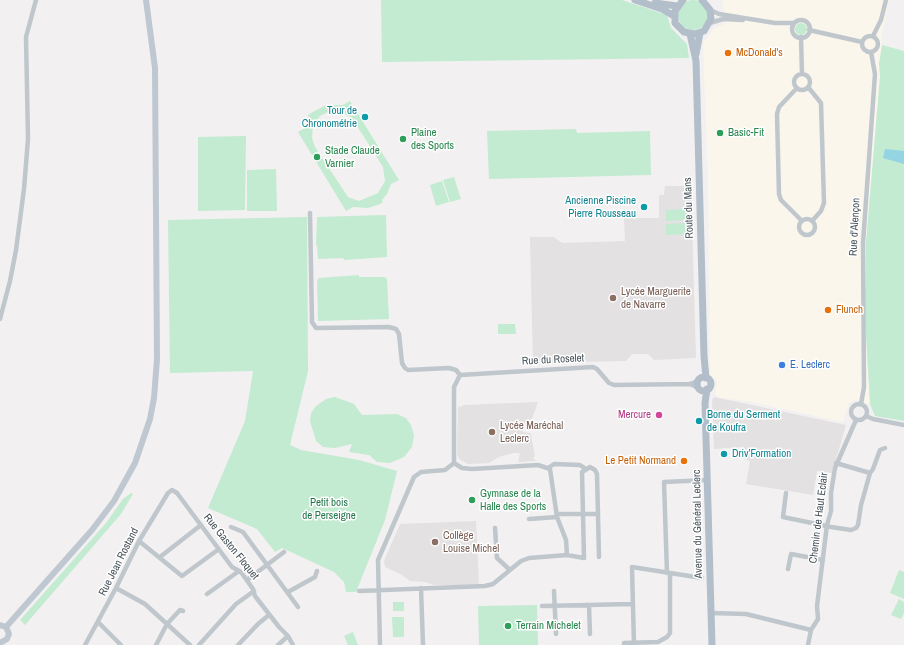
<!DOCTYPE html>
<html>
<head>
<meta charset="utf-8">
<style>
  body { margin:0 }
  canvas { display:block; background:#f2f0f0 }
</style>
</head>
<body>
<canvas width="904" height="645"></canvas>
<script>
const g = document.querySelector('canvas').getContext('2d');
g.lineJoin = 'round';
function fillPath(path, color) {
  g.fillStyle = color;
  g.fill(path, 'evenodd');
}
function poly(rows) {
  const path = new Path2D();
  for (const r of rows) {
    if (r.length === 3) {
      path.moveTo(r[0] + r[2], r[1]);
      path.arc(r[0], r[1], r[2], 0, 2 * Math.PI);
      continue;
    }
    path.moveTo(r[0], r[1]);
    for (let i = 2; i < r.length; i += 2) path.lineTo(r[i], r[i + 1]);
  }
  return path;
}
function strokePath(path, color, width, dash) {
  g.strokeStyle = color;
  g.lineWidth = width;
  g.lineCap = dash ? 'butt' : 'round';
  g.setLineDash(dash || []);
  g.stroke(path);
}
function drawText(font, color, halo, rows, align = 'center') {
  g.font = font + ' "Archivo Narrow",sans-serif';
  g.lineWidth = 3;
  g.setLineDash([]);
  g.textBaseline = 'middle';
  g.strokeStyle = halo;
  g.fillStyle = color;
  for (const [text, x, y, turn = 0] of rows) {
    g.save();
    g.translate(x, y);
    g.rotate((+turn || 0) * Math.PI / 180);
    g.textAlign = isNaN(turn) ? turn : align;
    if (halo) g.strokeText(text, 0, 0);
    g.fillText(text, 0, 0);
    g.restore();
  }
}
fillPath(poly([
  [722,0,889,0,881,38,882,45,879,64,880,76,865,318,870,404,855,400,849,403,843,422,751,402,721,398,715,394,717,381,710,377,708,180,703,44,714,28,725,24]
]), '#faf6eb');
fillPath(poly([
  [665,186,691,186,696,358,654,360,648,354,632,354,626,361,533,363,530,237,554,237,562,243,625,241,624,218,659,218,659,195,664,195],
  [714,397,846,425,832,473,817,471,813,495,746,484,750,461,741,458,743,447,714,449,712,400],
  [538,402,529,427,522,429,523,432,530,433,531,435,535,456,533,458,536,461,518,462,520,453,513,453,499,457,489,463,468,464,459,459,457,454,458,407,463,406,463,405],
  [476,521,479,585,434,585,425,582,410,581,402,575,385,567,384,561,400,524]
]), '#e3e1e1');
fillPath(poly([
  [693,15,15],
  [381,0,622,0,667,15,671,28,687,44,689,58,382,62],
  [801,29,6],
  [882,45,904,51,904,421,875,416,870,404,865,318,866,242,880,76,879,64],
  [350,101,399,180,391,184,387,194,382,200,383,202,380,204,368,208,353,207,346,211,298,132,305,128,309,118,308,115,311,113,326,105,343,105],
  [330,111,342,112,352,118,383,167,385,181,378,193,359,201,348,197,315,147,312,138,313,125,320,116],
  [576,129,577,133,650,131,651,175,489,179,487,131],
  [246,136,245,210,198,211,198,137],
  [276,169,277,211,247,211,247,170],
  [454,177,461,199,450,202,443,180],
  [442,181,449,202,436,206,430,185],
  [685,209,685,220,666,221,666,210],
  [386,215,387,257,344,260,343,258,318,259,317,245,316,245,317,217],
  [307,217,308,371,290,445,301,450,359,460,397,471,385,520,356,592,346,592,344,582,334,572,282,548,275,552,257,529,208,508,245,421,253,371,170,373,168,220],
  [685,223,686,234,666,235,666,224],
  [359,275,359,277,385,277,387,279,389,319,318,321,317,281,319,278],
  [498,324,515,324,516,334,498,334],
  [335,397,354,404,362,415,397,414,406,418,411,425,414,436,412,447,404,457,390,463,377,462,369,455,349,452,352,444,335,448,323,447,316,441,310,421,311,413,316,406,326,399],
  [131,493,133,494,121,514,25,625,20,620,106,523,123,499],
  [899,570,904,572,904,599,890,593],
  [899,599,904,602,904,613,901,619,891,615],
  [393,602,404,602,404,611,393,611],
  [537,605,538,645,479,645,478,606],
  [392,617,404,617,404,637,393,637],
  [353,632,358,645,348,645,344,636]
]), '#c3ebd1');
fillPath(poly([
  [885,149,904,151,904,164,883,158]
]), '#94d4e3');
strokePath(poly([
  [710,10,719,14,775,23,793,23],
  [801,29,9],
  [710,23,723,19,743,20],
  [809,30,862,42],
  [870,44,8],
  [873,36,881,20,886,0],
  [801,37,802,74],
  [802,82,8],
  [808,87,821,103,824,203,821,211,812,221],
  [797,88,779,107,777,114,779,194,781,200,802,221],
  [310,213,312,322,316,328,389,327,396,329,399,334,402,363,405,368,408,370,449,368,456,370,460,375],
  [807,227,8],
  [0,319,10,281,16,250,24,189,28,139,26,37,36,0],
  [690,384,699,388],
  [859,412,8],
  [861,404,864,387,863,243,875,74,871,52],
  [866,416,873,419,904,425],
  [454,463,454,387,460,375,593,367,597,369,609,383,614,385,690,384,698,381],
  [454,463,462,468,472,469,538,465,550,469,557,517,566,540,567,555],
  [548,468,554,464,580,465,586,469],
  [870,473,873,469,880,450,885,448],
  [786,493,783,517,831,527,851,530,856,528,858,525,861,505,870,473,836,463],
  [557,514,597,514],
  [529,519,557,517],
  [231,527,243,532,298,607],
  [495,528,497,558,510,570],
  [139,541,182,576,219,549],
  [160,557,201,525],
  [788,569,791,554,823,560],
  [667,573,664,482,708,480],
  [247,580,284,552],
  [116,588,145,604,190,645],
  [421,588,423,645],
  [359,591,485,586,493,584,521,561,529,558,567,555,584,558,582,472,590,467,595,470,597,474,599,557],
  [554,591,556,634],
  [288,592,315,577,317,571],
  [207,594,239,571],
  [589,605,590,634],
  [542,606,632,604],
  [711,613,746,614,811,630],
  [98,622,121,645],
  [85,645,116,588,139,541,168,493,172,490,177,493,232,567,241,572,253,589,255,596,279,627,288,636],
  [156,645,167,624,180,610,183,611],
  [199,645,236,604,254,591],
  [238,645,258,624,269,615],
  [278,645,288,636,293,645],
  [380,645,378,560,414,477,421,472,445,470,454,463],
  [624,645,624,643,658,642,667,637,670,633,670,574],
  [634,645,632,567,702,578],
  [808,645,811,630,818,619,817,606,827,525,831,511,831,493,835,468,856,420]
]), '#bfc7cd', 4.5);
strokePath(poly([
  [0,625,6,627,9,634,7,639,0,643],
  [6,627,92,530,114,501,135,463,150,419,154,398,157,359,155,68,146,0]
]), '#bfc8d1', 6);
strokePath(poly([
  [635,0,662,9,674,16],
  [683,0,675,11,675,23,684,32,695,34,704,31,711,19,710,10,702,0],
  [655,3,677,6],
  [690,34,696,61,704,356,706,378],
  [696,54,700,33],
  [704,384,7],
  [707,389,705,403,712,645]
]), '#b2bfcb', 7);
for (const [x, y, r, color] of [
  [728,53,4,"#e8710a"],
  [365,117,4,"#0f9aa8"],
  [720,133,4,"#2e9e5b"],
  [403,139,4,"#2e9e5b"],
  [317,157,4,"#2e9e5b"],
  [644,207,4,"#0f9aa8"],
  [613,298,4,"#8d6e63"],
  [828,310,4,"#e8710a"],
  [782,365,4,"#3f7fe0"],
  [659,415,4,"#d1479c"],
  [699,421,4,"#0f9aa8"],
  [492,432,4,"#8d6e63"],
  [724,454,4,"#0f9aa8"],
  [684,461,4,"#e8710a"],
  [472,500,4,"#2e9e5b"],
  [435,542,4,"#8d6e63"],
  [508,626,4,"#2e9e5b"]
]) {
  const dot = new Path2D();
  dot.arc(x, y, r, 0, 2 * Math.PI);
  g.fillStyle = color;
  g.fill(dot);
  strokePath(dot, '#fff', 1.5);
}
drawText('11px', '#c56008', '#fff', [
  ["McDonald's",736,53],
  ["Flunch",836,310],
  ["Le Petit Normand",676,461,"right"]
], 'left');
drawText('11px', '#0d838f', '#fff', [
  ["Tour de",357,111],
  ["Chronométrie",357,124],
  ["Ancienne Piscine",636,201],
  ["Pierre Rousseau",636,214],
  ["Borne du Serment",707,415,"left"],
  ["de Koufra",707,428,"left"],
  ["Driv’Formation",732,454,"left"]
], 'right');
drawText('11px', '#27864d', '#fff', [
  ["Plaine",411,133],
  ["des Sports",411,146],
  ["Basic-Fit",728,133],
  ["Stade Claude",325,151],
  ["Varnier",325,164],
  ["Gymnase de la",480,494],
  ["Halle des Sports",480,507],
  ["Terrain Michelet",516,626]
], 'left');
drawText('11px', '#49535b', '#fff', [
  ["Route du Mans",689,208,-92],
  ["Rue d'Alençon",855,227,-87],
  ["Rue du Roselet",553,360,-3],
  ["Chemin de Haut Eclair",819,518,-83],
  ["Avenue du Général Leclerc",698,524,-91],
  ["Rue Gaston Floquet",231,547,51],
  ["Rue Jean Rostand",119,562,-63]
]);
drawText('11px', '#785e54', '#fff', [
  ["Lycée Marguerite",621,292],
  ["de Navarre",621,305],
  ["Lycée Maréchal",500,426],
  ["Leclerc",500,439],
  ["Collège",443,536],
  ["Louise Michel",443,549]
], 'left');
drawText('11px', '#366cbe', '#fff', [
  ["E. Leclerc",790,365]
], 'left');
drawText('11px', '#b23c85', '#fff', [
  ["Mercure",651,415]
], 'right');
drawText('11px', '#217649', '#fff', [
  ["Petit bois",329,503],
  ["de Perseigne",329,516]
]);
</script>
</body>
</html>
